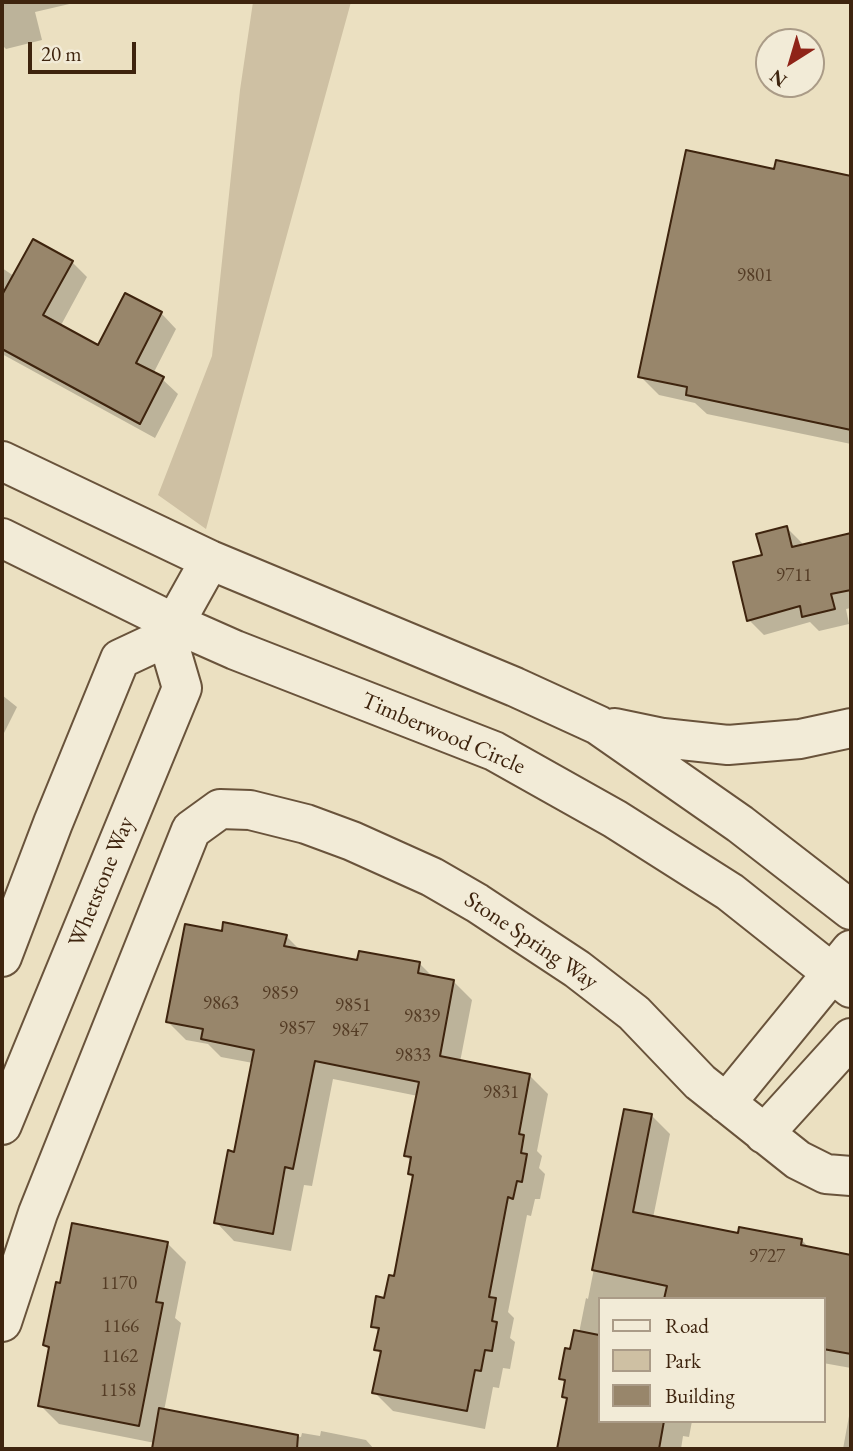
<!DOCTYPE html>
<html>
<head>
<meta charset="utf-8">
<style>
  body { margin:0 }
  #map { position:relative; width:853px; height:1451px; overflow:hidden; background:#ebe0c1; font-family:"EB Garamond",serif }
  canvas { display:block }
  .frame { position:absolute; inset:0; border:4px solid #3e240e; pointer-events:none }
  .legend { position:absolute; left:598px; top:1297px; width:228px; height:126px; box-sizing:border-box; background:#f2ebd7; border:2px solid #aa9b87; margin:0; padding:9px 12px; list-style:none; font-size:21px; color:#3e240e }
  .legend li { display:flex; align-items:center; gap:14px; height:35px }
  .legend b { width:35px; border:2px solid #aa9b87 }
  .north { position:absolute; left:755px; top:28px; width:70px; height:70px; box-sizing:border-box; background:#f2ebd7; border:2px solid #aa9b87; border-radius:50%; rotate:217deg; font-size:19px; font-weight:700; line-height:28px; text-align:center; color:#3e240e }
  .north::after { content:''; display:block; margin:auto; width:24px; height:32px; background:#8f2418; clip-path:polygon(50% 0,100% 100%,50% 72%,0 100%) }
  .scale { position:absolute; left:28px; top:42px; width:108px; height:32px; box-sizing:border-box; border:4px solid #3e240e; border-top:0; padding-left:9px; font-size:21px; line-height:24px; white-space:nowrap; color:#3e240e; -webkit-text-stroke:5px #f2ebd7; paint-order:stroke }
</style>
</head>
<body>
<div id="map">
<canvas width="853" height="1451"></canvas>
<div class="frame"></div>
<ul class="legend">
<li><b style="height:9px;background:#f2ebd7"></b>Road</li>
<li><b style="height:19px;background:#cec0a3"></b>Park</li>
<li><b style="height:19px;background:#98866b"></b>Building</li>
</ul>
<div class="north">N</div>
<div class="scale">20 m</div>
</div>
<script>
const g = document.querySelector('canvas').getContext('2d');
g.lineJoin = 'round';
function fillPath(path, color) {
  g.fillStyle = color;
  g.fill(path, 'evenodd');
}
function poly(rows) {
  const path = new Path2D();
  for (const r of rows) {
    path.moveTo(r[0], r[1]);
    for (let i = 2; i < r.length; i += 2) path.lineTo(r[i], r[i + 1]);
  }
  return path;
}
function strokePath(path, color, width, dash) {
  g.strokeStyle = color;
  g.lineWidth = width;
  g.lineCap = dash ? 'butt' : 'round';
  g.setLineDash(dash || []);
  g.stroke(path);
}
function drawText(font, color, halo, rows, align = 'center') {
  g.font = font + ' "EB Garamond",serif';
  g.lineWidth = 5;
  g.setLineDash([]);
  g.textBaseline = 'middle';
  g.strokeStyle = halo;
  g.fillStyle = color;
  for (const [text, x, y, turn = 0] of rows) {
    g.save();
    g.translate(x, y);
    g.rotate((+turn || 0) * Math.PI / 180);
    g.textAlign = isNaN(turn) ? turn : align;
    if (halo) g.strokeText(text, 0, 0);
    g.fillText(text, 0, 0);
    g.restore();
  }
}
fillPath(poly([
  [253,2,351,2,206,529,158,495,212,356,240,90]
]), '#cec0a3');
fillPath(poly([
  [2,2,78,2,35,12,42,40,6,49,2,45],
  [777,162,851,178,851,444,707,414,695,403,659,395,640,376,775,171],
  [72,262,87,277,60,327,99,347,161,313,176,329,153,374,162,379,178,394,155,438,2,354,2,268,14,276],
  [787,528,802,543,803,547,851,535,851,608,846,609,849,624,819,631,810,622,764,635,749,620,764,556],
  [2,695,17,707,2,737],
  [223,933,286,936,300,950,358,962,420,964,433,977,453,981,472,1000,460,1062,529,1075,548,1094,537,1151,542,1156,539,1168,545,1174,540,1199,535,1199,531,1216,527,1215,508,1312,514,1318,510,1338,515,1342,510,1369,503,1368,499,1388,493,1387,485,1429,393,1411,374,1392,382,1355,376,1349,380,1333,373,1326,395,1278,414,1179,409,1174,412,1162,406,1156,418,1096,333,1079,312,1186,304,1185,291,1251,234,1241,216,1222,235,1154,253,1063,221,1057,208,1044,186,1040,168,1022],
  [625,1111,651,1115,670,1134,653,1218,740,1235,802,1240,810,1249,851,1257,851,1368,823,1363,823,1299,599,1299,599,1421,692,1421,689,1437,683,1436,681,1449,559,1449,568,1401,564,1396,566,1384,561,1378,579,1333,586,1298,588,1299],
  [167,1243,186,1262,175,1318,181,1323,164,1411,301,1437,302,1433,320,1436,321,1431,366,1440,374,1449,154,1449,155,1443,59,1424,40,1405,50,1350,45,1345,62,1285],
  [851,1405,851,1449,843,1449]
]), '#0003');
const building = poly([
  [686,150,774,169,776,160,851,176,851,430,686,395,687,387,638,377,686,150],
  [33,239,73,261,43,315,98,345,125,293,162,312,136,363,164,377,140,424,2,349,2,295,33,239],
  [787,526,792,547,851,533,851,590,831,594,835,609,802,617,800,606,747,621,733,562,762,555,756,534,787,526],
  [223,922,287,935,284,946,357,960,359,951,420,962,418,973,454,980,440,1056,530,1074,519,1134,524,1135,521,1153,527,1154,522,1182,517,1181,513,1199,508,1197,489,1297,496,1298,492,1321,497,1322,492,1351,485,1350,481,1371,475,1370,467,1411,372,1393,381,1351,374,1350,379,1328,371,1327,376,1296,384,1298,389,1275,394,1276,413,1175,408,1174,411,1157,404,1156,419,1082,315,1061,293,1169,285,1167,273,1234,214,1223,228,1150,234,1152,254,1050,201,1039,203,1029,166,1022,185,924,222,931,223,922],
  [624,1109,652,1114,633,1212,738,1233,739,1227,802,1239,801,1245,851,1255,851,1354,823,1349,823,1299,664,1299,667,1286,592,1270,624,1109],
  [72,1223,168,1242,156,1302,163,1303,139,1426,38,1406,49,1347,43,1345,56,1282,60,1283,72,1223],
  [574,1330,599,1335,599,1421,664,1421,659,1449,557,1449,567,1398,562,1397,565,1380,559,1379,565,1348,570,1349,574,1330],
  [159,1408,298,1435,297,1449,152,1449,159,1408]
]);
fillPath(building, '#98866b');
strokePath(building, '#3e240e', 2);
const minor = poly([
  [2,461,210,560,515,687,598,725,740,824,851,910],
  [2,538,174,623,235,650,494,751,615,819,730,892,851,988],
  [615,728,663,738,728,745,800,739,851,728],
  [2,957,53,823,120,659,167,637,210,560],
  [726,1103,851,950],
  [2,1125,182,688,167,637],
  [764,1134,851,1038],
  [2,1322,38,1213,191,830,220,809,250,810,306,824,352,841,432,877,477,903,577,969,634,1013,700,1082,798,1160,826,1174,851,1176]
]);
strokePath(minor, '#69533b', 42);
strokePath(minor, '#f2ebd7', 38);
drawText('19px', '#543c25', null, [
  ["9801",755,276],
  ["9711",794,576],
  ["9859",280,994],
  ["9863",221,1004],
  ["9851",353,1006],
  ["9839",422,1017],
  ["9857",297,1029],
  ["9847",350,1031],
  ["9833",413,1056],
  ["9831",501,1093],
  ["9727",767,1257],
  ["1170",119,1284],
  ["1166",121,1327],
  ["1162",120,1357],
  ["1158",118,1391]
]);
drawText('23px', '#3e240e', '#f2ebd7', [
  ["Timberwood Circle",443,734,23],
  ["Whetstone Way",102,882,-68],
  ["Stone Spring Way",531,941,34]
]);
</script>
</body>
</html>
